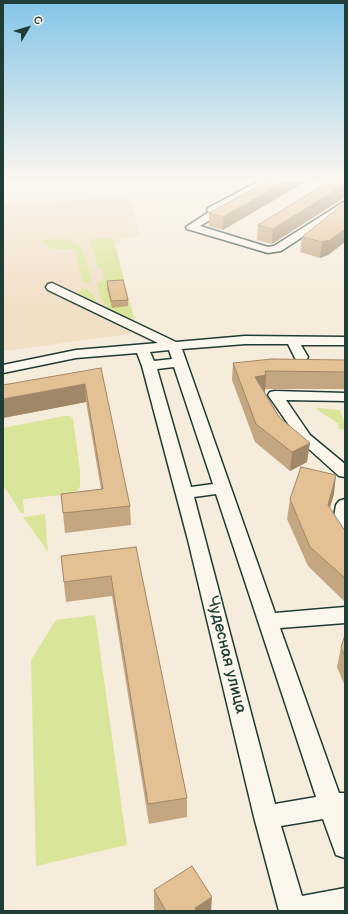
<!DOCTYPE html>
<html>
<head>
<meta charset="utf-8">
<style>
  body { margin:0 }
  #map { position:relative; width:348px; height:914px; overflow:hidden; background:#f6ecdb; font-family:"Balsamiq Sans",sans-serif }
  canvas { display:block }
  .frame { position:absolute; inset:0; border:4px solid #1f3d34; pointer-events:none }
  .north { position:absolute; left:8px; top:8px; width:40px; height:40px; -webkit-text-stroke:3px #fbf7ec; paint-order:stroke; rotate:52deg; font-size:11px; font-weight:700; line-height:16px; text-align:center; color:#1f3d34 }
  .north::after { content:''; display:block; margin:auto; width:14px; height:18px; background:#1f3d34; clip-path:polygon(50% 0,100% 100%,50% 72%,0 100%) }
</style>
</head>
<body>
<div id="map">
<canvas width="348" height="914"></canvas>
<div class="frame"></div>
<div class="north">С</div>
</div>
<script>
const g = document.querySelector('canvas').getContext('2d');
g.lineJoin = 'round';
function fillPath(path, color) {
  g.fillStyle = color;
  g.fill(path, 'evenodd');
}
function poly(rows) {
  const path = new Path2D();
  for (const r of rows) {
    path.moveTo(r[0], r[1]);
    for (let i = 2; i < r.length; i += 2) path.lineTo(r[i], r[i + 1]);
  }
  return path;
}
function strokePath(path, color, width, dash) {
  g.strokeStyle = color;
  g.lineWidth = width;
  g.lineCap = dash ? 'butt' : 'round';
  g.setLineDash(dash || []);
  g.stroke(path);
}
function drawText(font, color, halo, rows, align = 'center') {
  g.font = font + ' "Balsamiq Sans",sans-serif';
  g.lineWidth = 3;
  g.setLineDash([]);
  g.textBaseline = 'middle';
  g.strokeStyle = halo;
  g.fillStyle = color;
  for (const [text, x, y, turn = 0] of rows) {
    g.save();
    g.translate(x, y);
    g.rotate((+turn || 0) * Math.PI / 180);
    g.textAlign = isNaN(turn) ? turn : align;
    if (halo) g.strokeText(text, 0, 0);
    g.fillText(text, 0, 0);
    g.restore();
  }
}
fillPath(poly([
  [117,197,125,198,131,203,140,236,119,238,121,244,116,245,124,279,124,282,135,321,131,334,3,351,3,205]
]), '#f1dfc6');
fillPath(poly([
  [98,237,103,239,113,238,134,319,125,320,117,315,108,309,101,299,97,283,104,279,102,268,98,267,90,241],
  [67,239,81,245,91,279,89,282,85,283,82,280,75,249,53,249,43,243,43,240],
  [88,288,89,292,94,296,97,304,77,294,80,290],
  [317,408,340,410,345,425,345,430,339,429,338,427,339,424,316,409],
  [64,416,70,416,73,418,80,471,80,486,78,490,70,494,23,499,24,513,21,513,3,485,3,428],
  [45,514,48,552,23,517],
  [95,615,127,845,36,866,31,660,56,620]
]), '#d9e598');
const minor = poly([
  [261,180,273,180,218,211,220,213,219,215,200,226,268,247,274,246,342,203,345,202,345,209,281,251,268,253,187,229,186,227,209,212,207,210,208,208,261,180],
  [52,283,176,342,245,336,345,337,345,345,301,345,308,357,306,360,301,361,296,360,288,344,245,344,182,349,275,613,345,607,345,623,280,628,339,793,345,793,345,858,336,855,323,819,281,826,302,896,345,888,345,911,279,911,254,817,188,540,142,366,137,353,76,358,3,373,3,365,76,350,158,343,48,290,46,287,48,284,52,283],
  [169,350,172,359,154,361,150,352,169,350],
  [174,367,213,484,191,487,157,369,174,367],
  [216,494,258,621,316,797,275,804,194,497,216,494],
  [275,391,345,393,345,401,286,400,310,435,345,464,345,477,339,476,300,441,268,395,270,392,275,391],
  [345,499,345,534,339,532,333,523,336,505,339,501,345,499]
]);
strokePath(minor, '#1f3d34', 3);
fillPath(minor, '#fbf7ec');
fillPath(poly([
  [270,180,308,180,223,230,209,226,209,213],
  [345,180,345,197,272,244,257,240,258,225],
  [345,203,345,242,328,255,320,258,300,252,302,237],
  [107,281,128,300,128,306,112,308,107,288],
  [345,360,345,389,265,389,265,393,307,462,290,471,255,442,232,380,233,363],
  [101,368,130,506,131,525,65,533,61,494,101,489,86,402,3,418],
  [334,494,329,508,345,531,345,601,344,601,308,566,287,519,290,499],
  [136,547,187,798,187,817,149,824,112,596,66,602,61,556],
  [345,635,345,686,337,667,341,647],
  [154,890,211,911,156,911,154,909]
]), '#c4a680');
fillPath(poly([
  [288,180,308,180,223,230,223,217],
  [345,184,345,197,272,244,273,229],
  [345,229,345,242,328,255,320,258,322,242],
  [266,375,265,393,255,377],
  [85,384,86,402,3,418,3,399],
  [310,443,307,462,290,471,292,452],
  [336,475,334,494,325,524,328,505],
  [212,897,211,911,195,911,195,908]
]), '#a08768');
const building = poly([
  [270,180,288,180,223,217,209,213,270,180],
  [332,180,345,180,345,184,273,229,258,225,332,180],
  [345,203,345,229,330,240,322,242,302,237,345,203],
  [123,280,128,300,111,301,107,281,123,280],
  [272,359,345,360,345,372,265,371,266,375,255,377,279,417,310,443,292,452,256,424,233,363,272,359],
  [101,368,130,506,63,513,61,494,103,489,85,384,3,399,3,385,101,368],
  [301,467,336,475,328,505,345,531,345,578,310,547,290,499,301,467],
  [136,547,187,798,148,804,111,576,64,582,61,556,136,547],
  [345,635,345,657,341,647,345,635],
  [192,866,212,897,195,908,196,911,166,911,154,890,192,866]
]);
fillPath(building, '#e4c195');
strokePath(building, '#a08768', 1);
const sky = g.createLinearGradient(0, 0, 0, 308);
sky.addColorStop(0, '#84c5e8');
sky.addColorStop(0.58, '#fbf6ef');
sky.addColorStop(1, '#fbf6ef00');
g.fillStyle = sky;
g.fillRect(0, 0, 348, 308);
drawText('16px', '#1f3d34', '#fbf7ec', [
  ["Чудесная улица",226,655,76]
]);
</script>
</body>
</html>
